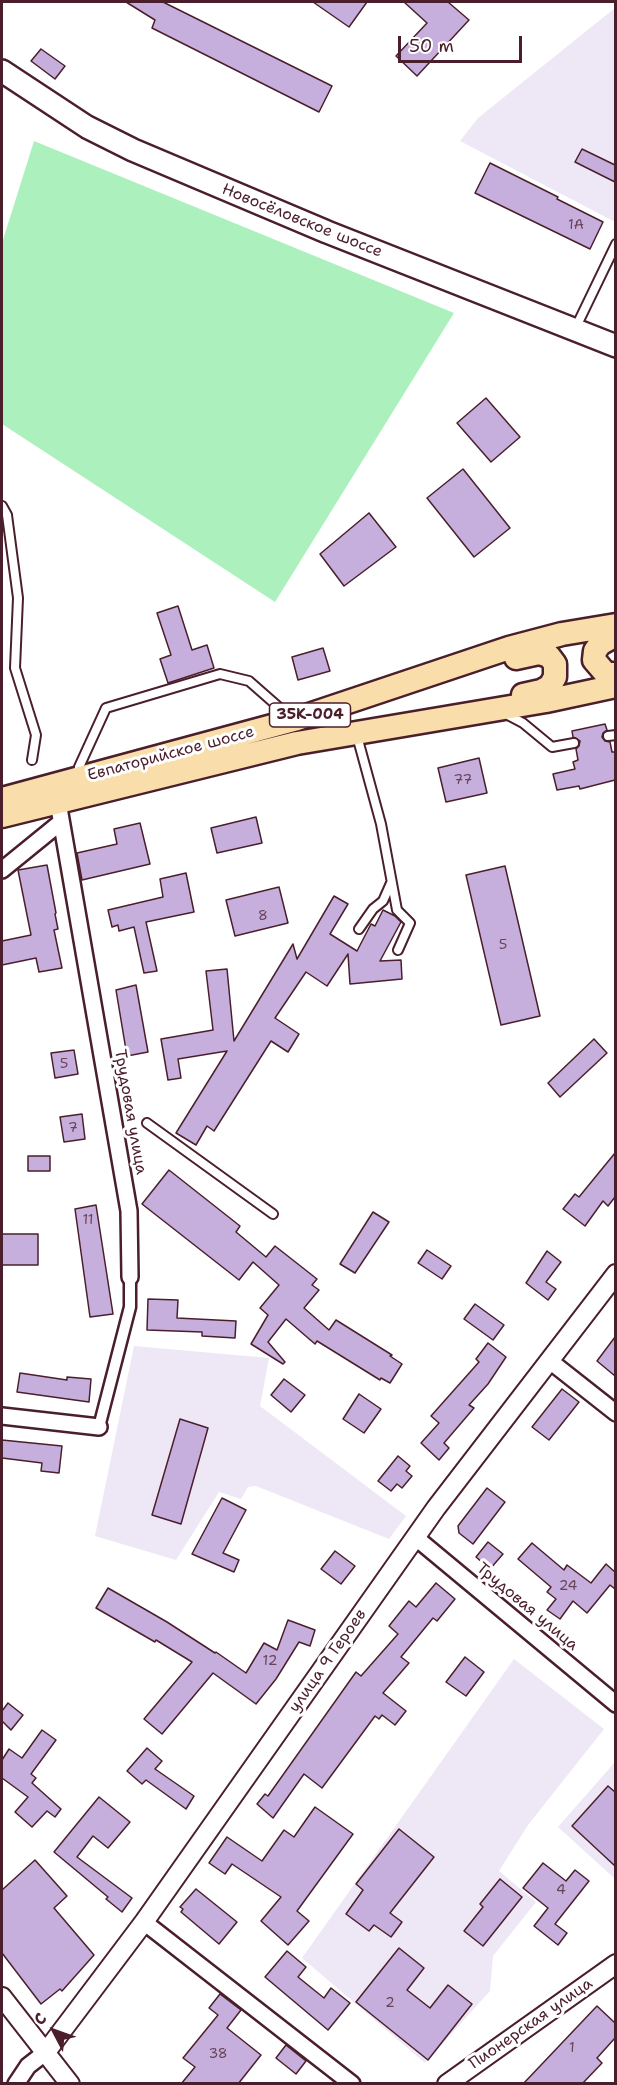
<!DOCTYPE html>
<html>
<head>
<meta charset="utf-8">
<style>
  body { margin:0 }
  #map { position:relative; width:617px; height:2085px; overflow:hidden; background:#fff; font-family:"Shantell Sans",sans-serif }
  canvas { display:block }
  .frame { position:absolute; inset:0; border:3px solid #4a1f2b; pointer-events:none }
  .north { position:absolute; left:24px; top:2001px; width:60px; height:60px; -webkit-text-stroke:4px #fff; paint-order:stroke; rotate:311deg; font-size:16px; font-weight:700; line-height:24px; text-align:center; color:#4a1f2b }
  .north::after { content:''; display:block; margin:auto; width:21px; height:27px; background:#4a1f2b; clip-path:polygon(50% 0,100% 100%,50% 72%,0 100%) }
  .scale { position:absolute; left:398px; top:36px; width:124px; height:27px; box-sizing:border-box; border:3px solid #4a1f2b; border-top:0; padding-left:8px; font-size:18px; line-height:21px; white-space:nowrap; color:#4a1f2b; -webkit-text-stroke:4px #fff; paint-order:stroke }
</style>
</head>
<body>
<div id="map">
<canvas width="617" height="2085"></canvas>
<div class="frame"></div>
<div class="north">С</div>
<div class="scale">50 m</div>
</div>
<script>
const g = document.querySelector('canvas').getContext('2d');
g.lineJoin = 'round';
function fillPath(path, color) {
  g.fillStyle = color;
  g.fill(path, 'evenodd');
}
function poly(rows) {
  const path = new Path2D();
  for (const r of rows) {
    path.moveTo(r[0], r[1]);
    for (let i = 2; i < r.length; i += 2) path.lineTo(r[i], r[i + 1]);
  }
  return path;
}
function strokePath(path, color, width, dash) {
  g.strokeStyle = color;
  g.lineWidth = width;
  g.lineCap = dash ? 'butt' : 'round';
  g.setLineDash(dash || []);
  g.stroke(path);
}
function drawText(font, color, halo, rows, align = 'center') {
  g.font = font + ' "Shantell Sans",sans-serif';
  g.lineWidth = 6;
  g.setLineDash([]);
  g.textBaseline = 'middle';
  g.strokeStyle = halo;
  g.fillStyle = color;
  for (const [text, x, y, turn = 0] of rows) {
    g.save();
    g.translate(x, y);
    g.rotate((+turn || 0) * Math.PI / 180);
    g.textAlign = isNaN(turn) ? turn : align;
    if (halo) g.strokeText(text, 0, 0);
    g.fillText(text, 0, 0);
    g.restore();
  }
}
fillPath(poly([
  [615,8,615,222,460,141,478,118],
  [134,1346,269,1358,260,1406,406,1516,389,1539,256,1486,248,1487,241,1499,219,1492,176,1560,95,1536],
  [514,1659,604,1729,528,1825,499,1871,536,1902,493,1956,490,1991,425,2063,302,1958],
  [615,1762,615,1882,614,1878,558,1827]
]), '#eee7f5');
fillPath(poly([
  [34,141,454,313,275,602,2,424,2,243]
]), '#acf1bd');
const building = poly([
  [126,2,163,2,332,86,319,112,152,28,155,20,126,2],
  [313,2,367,2,349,27,313,2],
  [404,2,448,2,469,20,417,76,396,56,427,23,404,2],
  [41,49,65,66,55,79,31,61,41,49],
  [582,149,615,165,615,182,575,162,582,149],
  [490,163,558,197,557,199,603,222,590,249,475,193,490,163],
  [486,398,520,437,491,462,457,423,486,398],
  [463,469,510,528,474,557,427,498,463,469],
  [369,513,396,547,344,586,320,554,369,513],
  [178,606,192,650,207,645,214,668,168,683,160,659,171,655,157,613,178,606],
  [323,648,330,671,298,680,292,657,323,648],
  [605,724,607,730,603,733,602,737,605,741,610,742,612,752,615,752,615,780,580,789,579,786,557,790,553,774,575,769,573,762,578,760,576,749,579,746,580,741,573,737,572,731,605,724],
  [479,758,487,793,446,802,438,768,479,758],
  [256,817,262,843,217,853,211,828,256,817],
  [140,823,150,864,82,880,77,853,117,844,114,829,140,823],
  [47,865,56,913,55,914,58,929,54,930,62,968,39,972,36,958,2,965,2,941,31,935,18,870,47,865],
  [505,866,540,1016,501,1025,466,875,505,866],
  [186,873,194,912,146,922,157,971,144,973,134,927,119,931,118,925,112,927,108,910,163,897,160,879,186,873],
  [279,887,288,923,235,936,226,900,279,887],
  [334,896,348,904,330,934,357,951,371,924,375,926,383,910,395,916,401,922,380,961,401,960,402,979,350,984,348,954,327,986,306,972,275,1018,299,1034,288,1052,271,1041,214,1131,207,1126,196,1145,176,1133,227,1051,178,1059,181,1078,168,1080,161,1039,213,1030,206,971,227,969,234,1041,293,944,297,959,334,896],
  [136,985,148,1052,127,1056,116,990,136,985],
  [594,1039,607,1053,560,1097,548,1083,594,1039],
  [74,1050,78,1074,55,1078,51,1053,74,1050],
  [82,1114,85,1139,64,1142,60,1117,82,1114],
  [615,1153,615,1197,608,1206,603,1201,585,1226,563,1209,575,1194,579,1197,615,1153],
  [28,1156,50,1156,50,1171,28,1171,28,1156],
  [169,1170,240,1226,236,1232,266,1257,275,1246,317,1279,312,1285,319,1290,304,1308,329,1330,336,1320,392,1355,390,1356,402,1364,390,1383,381,1378,380,1380,317,1341,315,1344,286,1319,268,1342,285,1362,283,1364,251,1344,268,1315,260,1308,279,1285,253,1262,239,1280,142,1204,169,1170],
  [96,1205,113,1314,90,1317,75,1209,96,1205],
  [373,1212,389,1222,355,1273,340,1264,373,1212],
  [2,1234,38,1234,38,1265,2,1265,2,1234],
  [427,1250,451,1266,442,1279,418,1263,427,1250],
  [547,1251,561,1262,546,1282,556,1289,548,1300,526,1283,547,1251],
  [148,1299,178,1300,177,1318,236,1321,235,1338,202,1336,202,1332,147,1330,148,1299],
  [475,1304,504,1325,493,1340,464,1319,475,1304],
  [615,1337,615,1376,597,1361,615,1337],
  [488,1343,506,1357,488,1384,469,1405,474,1408,444,1443,449,1448,439,1460,421,1443,439,1423,431,1416,479,1362,476,1359,488,1343],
  [20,1373,67,1380,67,1377,91,1379,89,1402,17,1392,20,1373],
  [284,1379,305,1395,291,1412,271,1395,284,1379],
  [562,1389,579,1402,549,1440,532,1427,562,1389],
  [359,1394,381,1409,364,1433,343,1419,359,1394],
  [180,1419,208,1428,181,1524,152,1515,180,1419],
  [2,1440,62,1446,59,1473,41,1471,42,1463,2,1458,2,1440],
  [398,1456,410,1466,406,1471,412,1476,402,1488,397,1484,391,1491,378,1481,398,1456],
  [487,1488,505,1502,473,1544,459,1533,458,1526,487,1488],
  [222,1498,246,1510,223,1553,239,1560,234,1572,192,1554,222,1498],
  [488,1542,503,1554,490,1569,476,1557,488,1542],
  [532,1543,564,1570,567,1565,591,1583,606,1564,615,1572,615,1589,610,1585,587,1613,573,1601,560,1619,547,1610,556,1599,547,1592,551,1587,518,1559,532,1543],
  [335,1551,355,1566,341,1584,321,1569,335,1551],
  [436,1583,455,1599,437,1621,433,1618,401,1657,409,1663,383,1693,406,1711,395,1725,382,1715,379,1719,375,1716,322,1788,304,1774,273,1818,257,1804,265,1794,268,1796,356,1672,361,1676,398,1634,389,1626,409,1601,416,1607,436,1583],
  [108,1588,167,1622,215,1653,216,1652,246,1673,264,1643,277,1650,288,1620,315,1630,310,1646,299,1642,276,1679,256,1704,213,1673,162,1734,144,1719,192,1662,156,1640,155,1642,96,1608,108,1588],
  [465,1657,484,1672,466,1696,446,1682,465,1657],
  [8,1703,23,1715,11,1730,2,1721,2,1711,8,1703],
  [42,1730,56,1740,31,1774,36,1778,32,1783,61,1809,55,1817,47,1811,32,1827,15,1812,28,1797,2,1778,2,1760,9,1749,22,1758,42,1730],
  [147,1748,162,1761,155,1769,194,1796,186,1809,146,1780,142,1784,127,1771,147,1748],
  [608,1786,615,1792,615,1866,572,1826,608,1786],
  [99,1797,130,1822,108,1848,93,1836,77,1857,132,1898,122,1912,106,1899,108,1897,54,1852,99,1797],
  [315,1807,353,1834,297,1911,309,1921,288,1945,261,1921,281,1897,232,1864,225,1874,209,1863,227,1837,262,1861,284,1830,294,1837,315,1807],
  [399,1829,434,1857,390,1913,402,1922,391,1937,374,1925,369,1931,346,1914,363,1890,356,1884,399,1829],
  [35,1860,67,1896,54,1908,94,1955,62,1991,60,1989,41,2004,2,1953,2,1890,35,1860],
  [543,1863,566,1881,575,1870,589,1881,555,1924,567,1933,558,1945,534,1926,548,1908,523,1888,543,1863],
  [500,1879,522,1897,483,1946,464,1931,483,1907,480,1904,500,1879],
  [196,1889,237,1922,219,1944,181,1912,183,1909,180,1907,196,1889],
  [399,1948,424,1968,407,1990,430,2008,448,1985,472,2004,428,2060,356,2002,399,1948],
  [287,1951,306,1967,298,1977,324,1998,331,1988,350,2003,328,2030,265,1977,287,1951],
  [220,1994,241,2010,227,2028,261,2055,238,2084,181,2084,195,2067,183,2058,218,2015,209,2008,220,1994],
  [597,2006,615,2023,615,2038,597,2058,602,2063,582,2084,523,2084,597,2006],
  [286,2045,306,2061,296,2074,276,2058,286,2045]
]);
fillPath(building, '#c7afdd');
strokePath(building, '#4a1f2b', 1.5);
const service = poly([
  [575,329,616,244],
  [2,506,7,515,18,598,15,668,36,735,32,760],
  [506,714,523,723,552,747,574,743],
  [357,736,381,824,397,910,410,923,398,950],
  [608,736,616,735],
  [78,774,79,767,106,708,220,674,249,681,290,717],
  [359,929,373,909,383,901,391,883],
  [147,1123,273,1214]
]);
const pedestrian = poly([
  [99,1427,130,1307,130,1277]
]);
const minor = poly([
  [58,802,129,1211,130,1277],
  [2,870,61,822],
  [550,1361,616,1413],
  [2,1416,99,1427],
  [415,1537,616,1704],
  [144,1922,352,2084],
  [16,2084,28,2066,46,2052]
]);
const tertiary = poly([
  [2,1997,70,2084],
  [46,2052,144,1922,436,1508,616,1274],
  [447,2084,616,1964]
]);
const secondary = poly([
  [2,71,87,127,133,150,327,232,616,346]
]);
const primary = poly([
  [616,635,600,644,595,651,594,660,606,674,616,674],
  [516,658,539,653,549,656,555,664,555,677,550,686,541,691,523,695],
  [2,799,294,720,509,648,562,634,616,625],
  [2,816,297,743,546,701,616,686]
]);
strokePath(service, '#4a1f2b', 12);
strokePath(pedestrian, '#4a1f2b', 15);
strokePath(minor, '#4a1f2b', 20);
strokePath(tertiary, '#4a1f2b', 22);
strokePath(secondary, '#4a1f2b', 26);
strokePath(primary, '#4a1f2b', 27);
strokePath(service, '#fff', 8);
strokePath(pedestrian, '#fff', 10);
strokePath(minor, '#fff', 15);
strokePath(tertiary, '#fff', 18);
strokePath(secondary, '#fff', 21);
strokePath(primary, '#f9deab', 22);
drawText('14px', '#694358', null, [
  ["1А",576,225],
  ["77",463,780],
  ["8",263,916],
  ["5",503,945],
  ["5",64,1064],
  ["7",73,1128],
  ["11",88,1220],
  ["24",568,1586],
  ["12",270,1661],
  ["4",561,1890],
  ["2",390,2003],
  ["1",572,2048],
  ["38",218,2054]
]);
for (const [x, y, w] of [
  [310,715,81]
]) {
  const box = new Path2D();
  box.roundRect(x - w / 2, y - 12, w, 24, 4.5);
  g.fillStyle = '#fff';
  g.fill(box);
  strokePath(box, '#4a1f2b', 1.5);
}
drawText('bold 15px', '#4a1f2b', null, [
  ["35К-004",310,715]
]);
drawText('16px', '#4a1f2b', '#fff', [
  ["Новосёловское шоссе",302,221,22],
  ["Евпаторийское шоссе",171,754,-15],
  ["Трудовая улица",130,1112,80],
  ["Трудовая улица",527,1607,40],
  ["улица 9 Героев",328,1661,-55],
  ["Пионерская улица",531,2024,-35]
]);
</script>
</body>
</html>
